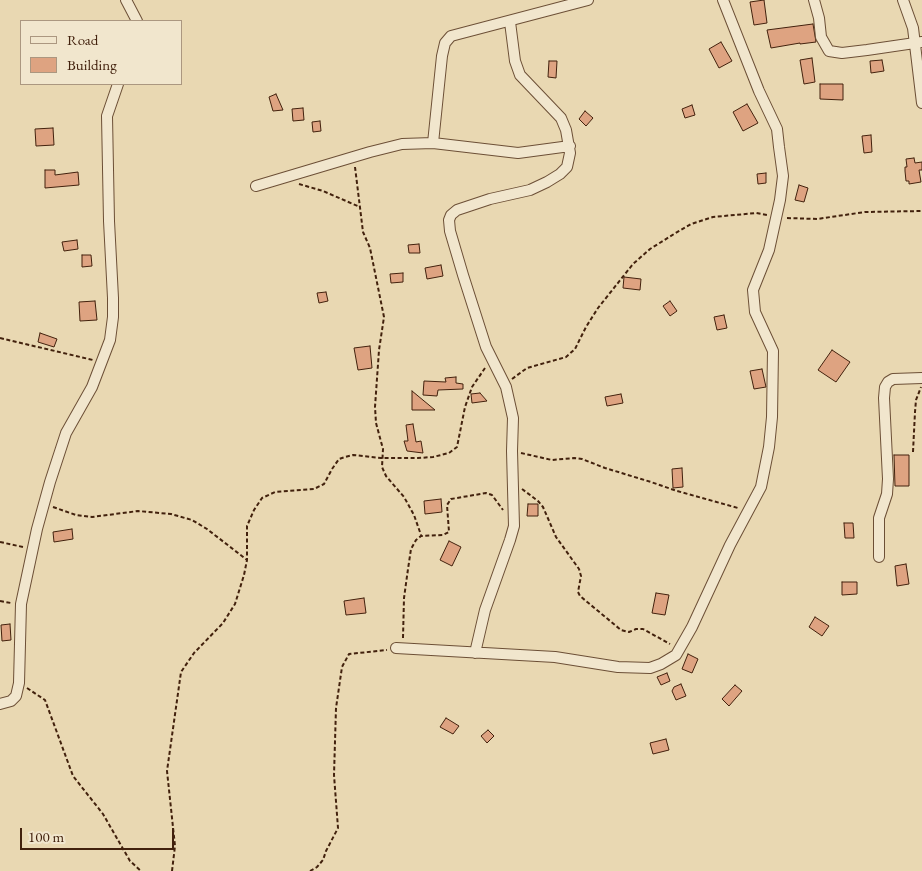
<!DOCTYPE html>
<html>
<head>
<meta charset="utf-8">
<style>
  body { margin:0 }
  #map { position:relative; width:922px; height:871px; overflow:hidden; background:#e9d8b2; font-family:"EB Garamond",serif }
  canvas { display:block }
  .legend { position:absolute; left:20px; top:20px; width:162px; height:65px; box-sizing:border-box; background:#f1e6cd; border:1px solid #ab9780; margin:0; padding:6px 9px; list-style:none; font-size:15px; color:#42210d }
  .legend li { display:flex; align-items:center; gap:10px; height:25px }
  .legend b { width:25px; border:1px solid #ab9780 }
  .scale { position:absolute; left:20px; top:828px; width:154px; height:22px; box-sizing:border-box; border:2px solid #42210d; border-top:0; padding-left:6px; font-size:15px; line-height:18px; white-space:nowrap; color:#42210d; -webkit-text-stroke:4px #f1e6cd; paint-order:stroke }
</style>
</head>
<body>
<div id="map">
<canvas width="922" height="871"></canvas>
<ul class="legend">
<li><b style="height:6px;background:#f1e6cd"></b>Road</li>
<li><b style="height:14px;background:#dea381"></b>Building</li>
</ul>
<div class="scale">100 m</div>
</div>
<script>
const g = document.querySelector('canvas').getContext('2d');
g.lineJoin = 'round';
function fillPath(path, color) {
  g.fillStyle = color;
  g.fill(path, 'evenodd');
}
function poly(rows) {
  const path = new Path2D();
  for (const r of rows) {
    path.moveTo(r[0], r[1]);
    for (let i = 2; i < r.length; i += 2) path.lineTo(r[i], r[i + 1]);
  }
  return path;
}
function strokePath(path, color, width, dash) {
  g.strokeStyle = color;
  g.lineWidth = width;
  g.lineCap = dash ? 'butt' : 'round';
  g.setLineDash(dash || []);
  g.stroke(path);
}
const building = poly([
  [764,0,767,23,754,25,750,2,764,0],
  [813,24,816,42,800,44,800,43,771,48,767,30,813,24],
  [721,42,732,61,719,68,709,49,721,42],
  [812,58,815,82,804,84,800,60,812,58],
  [882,60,884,71,871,73,870,61,882,60],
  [549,61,557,61,556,78,548,77,549,61],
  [820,84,843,84,843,100,820,99,820,84],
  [276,94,283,110,273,111,269,97,276,94],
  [747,104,758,123,743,131,733,112,747,104],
  [692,105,695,115,685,118,682,109,692,105],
  [303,108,304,120,293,121,292,109,303,108],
  [585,111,593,118,586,126,579,119,585,111],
  [320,121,321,131,313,132,312,122,320,121],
  [53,128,54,145,36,146,35,129,53,128],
  [871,135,872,152,864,153,862,136,871,135],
  [914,158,915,163,922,162,922,170,919,170,921,182,909,184,909,181,906,181,905,171,905,167,907,167,906,159,914,158],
  [45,170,55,170,55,175,78,172,79,185,45,188,45,170],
  [766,173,766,183,758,184,757,174,766,173],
  [799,185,808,188,804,202,795,200,799,185],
  [77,240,78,249,64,251,62,242,77,240],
  [419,244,420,253,409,253,408,245,419,244],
  [82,255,91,255,92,266,82,267,82,255],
  [441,265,443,276,427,279,425,268,441,265],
  [403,273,403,282,391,283,390,274,403,273],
  [624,277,641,279,640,290,623,288,624,277],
  [326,292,328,301,319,303,317,293,326,292],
  [95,301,97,320,80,321,79,302,95,301],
  [670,301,677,311,670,316,663,306,670,301],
  [724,315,727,328,717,330,714,317,724,315],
  [40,333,57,339,54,347,38,342,40,333],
  [370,346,372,368,358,370,354,348,370,346],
  [832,350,850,362,836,382,818,370,832,350],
  [762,369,766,387,754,389,750,371,762,369],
  [456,377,456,383,463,384,463,389,438,390,437,396,423,395,424,381,446,382,445,378,456,377],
  [412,391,435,410,412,410,412,391],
  [480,393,487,401,472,403,471,394,480,393],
  [621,394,623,403,607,406,605,397,621,394],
  [413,424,416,442,421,441,423,453,407,451,404,441,408,441,406,425,413,424],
  [894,455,909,455,909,486,895,486,894,455],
  [682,468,683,487,673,488,672,469,682,468],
  [441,499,442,512,425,514,424,501,441,499],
  [528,504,538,504,538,516,527,516,528,504],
  [844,523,853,523,854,538,845,538,844,523],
  [72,529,73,539,54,542,53,532,72,529],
  [449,541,461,547,452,566,440,560,449,541],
  [906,564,909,584,897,586,895,566,906,564],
  [842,582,857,582,857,594,842,595,842,582],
  [656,593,669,595,665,615,652,613,656,593],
  [364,598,366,613,346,615,344,601,364,598],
  [815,617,829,626,822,636,809,627,815,617],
  [10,624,11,640,2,641,1,625,10,624],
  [688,654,698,659,692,673,682,669,688,654],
  [667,673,670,681,661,685,657,677,667,673],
  [681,684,686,696,676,700,672,691,674,687,681,684],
  [735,685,742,691,729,706,722,699,735,685],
  [446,718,459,726,453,734,440,727,446,718],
  [488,730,494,736,487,743,481,736,488,730],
  [666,739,669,750,653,754,650,743,666,739]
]);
fillPath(building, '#dea381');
strokePath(building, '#42210d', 1);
const street = poly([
  [126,0,137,21],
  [814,0,819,18,821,37,829,51,842,53,867,50,922,42],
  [903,0,913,28,922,103],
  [433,143,442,56,445,43,451,36,588,0],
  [256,186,370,152,402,144,433,143,518,153,570,146],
  [879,557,879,518,887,494,888,479,884,398,885,387,888,382,893,379,922,378],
  [396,648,555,657,618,667,650,668,661,664,676,655,692,627,730,545,761,487,769,447,772,417,773,351,755,312,753,290,769,250,780,200,783,176,779,147,777,129,759,91,723,0],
  [475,653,485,610,510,540,514,526,512,451,513,418,506,387,486,347,463,275,450,231,449,220,451,215,457,210,490,199,530,190,547,182,560,174,567,167,570,153,566,130,561,118,520,75,515,61,510,22],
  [0,704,11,701,16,696,19,683,21,604,37,529,50,482,66,433,92,387,110,340,113,317,113,298,109,221,107,116,118,84]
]);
strokePath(street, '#6c4f36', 12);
strokePath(poly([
  [355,167,363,232,370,248,384,317,379,350,375,407,376,423,383,449,382,467,386,476,404,497,414,515,421,535],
  [299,184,323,191,360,207],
  [787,218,817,219,865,212,922,211],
  [0,338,93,360],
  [512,379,527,368,566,357,575,349,586,327,598,308,633,264,650,249,674,234,691,224,713,217,756,213,767,215],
  [913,452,915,412,916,400,921,387],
  [521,453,552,460,574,458,582,459,605,468,651,482,677,491,738,508],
  [522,489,538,501,543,507,556,537,579,569,581,576,578,592,580,596,621,630,629,632,636,629,643,629,670,644],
  [53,507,76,515,92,517,138,511,171,514,192,520,207,529,247,560],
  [0,542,23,547],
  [0,601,11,603],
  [403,638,404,598,408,569,411,549,416,540,421,536,443,535,449,532,447,505,451,499,486,493,492,495,503,510],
  [27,688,45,700,73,776,103,814,130,861,141,871],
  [172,871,175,846,167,771,181,672,194,653,223,623,235,604,244,575,247,560,247,526,254,510,262,498,275,492,314,489,324,484,332,469,339,459,345,457,353,455,381,458,418,458,433,457,449,453,457,447,465,407,472,387,485,368],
  [310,871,317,867,323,860,326,851,338,828,334,775,336,708,342,667,349,654,387,650]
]), '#42210d', 2, [4, 2.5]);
strokePath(street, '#f1e6cd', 10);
</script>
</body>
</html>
